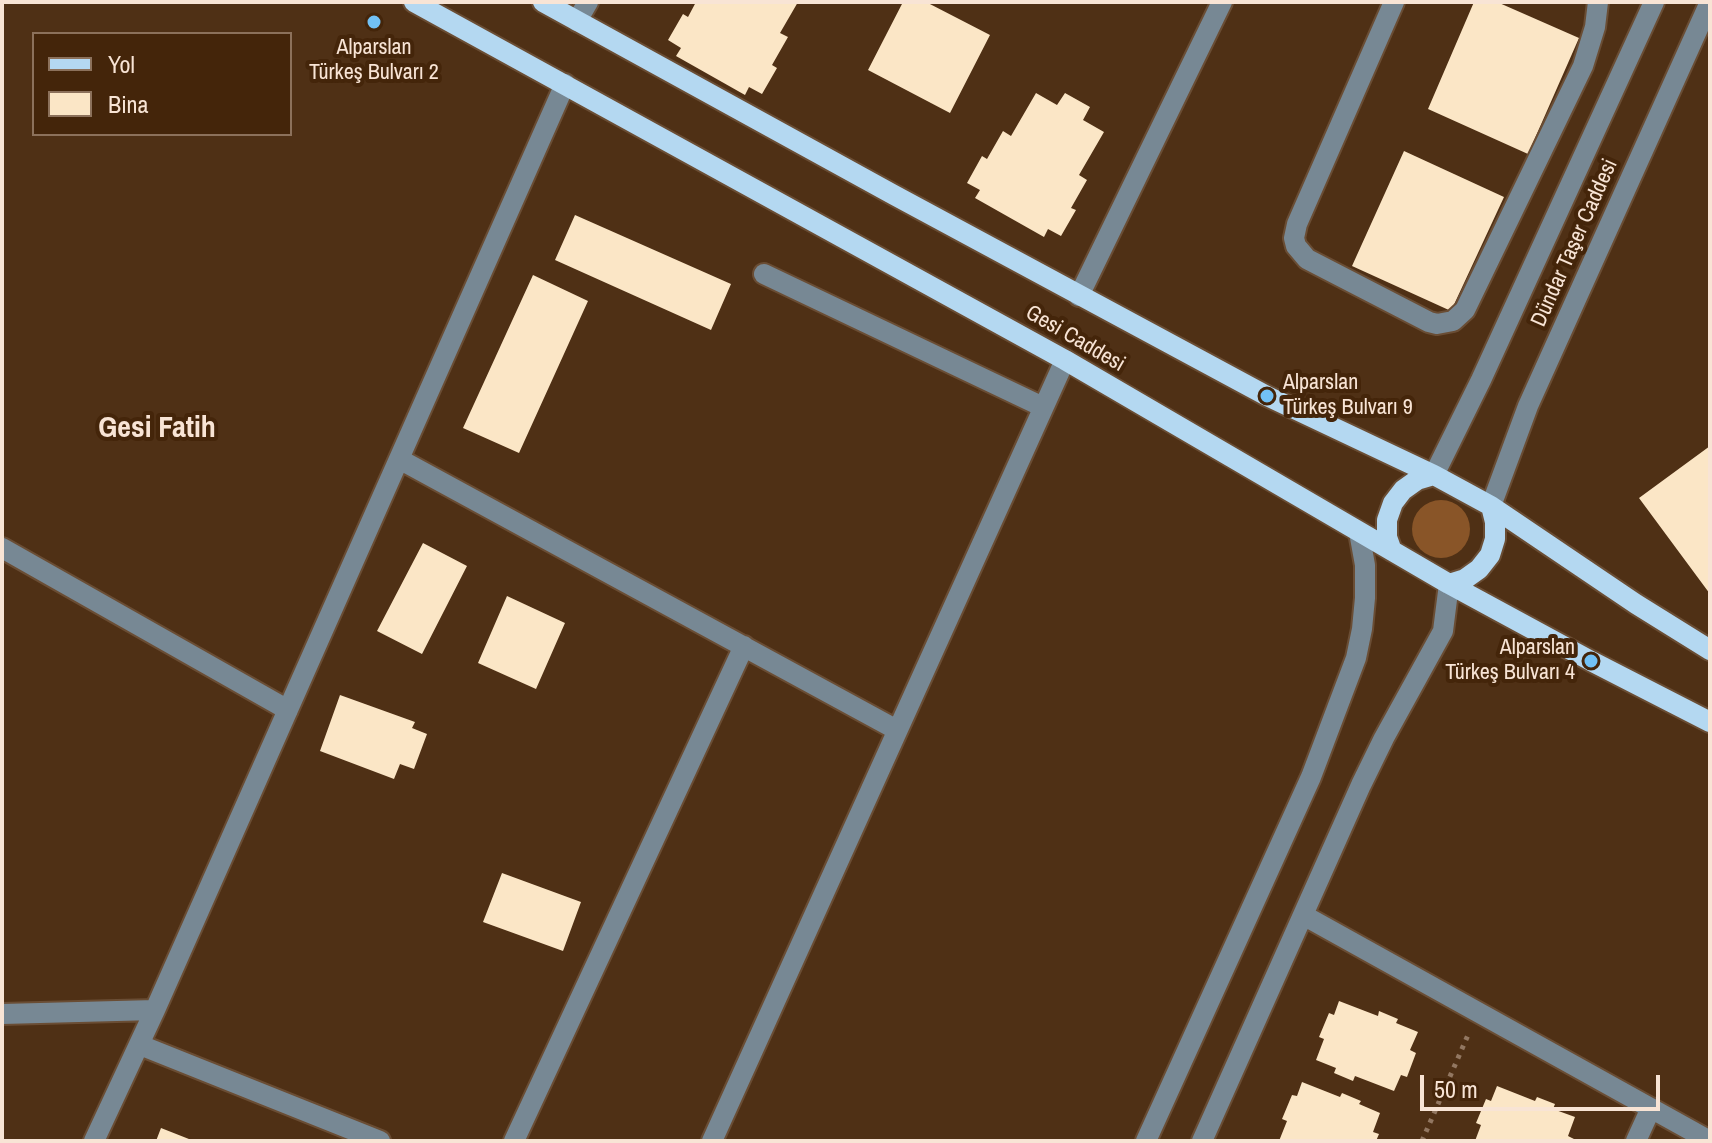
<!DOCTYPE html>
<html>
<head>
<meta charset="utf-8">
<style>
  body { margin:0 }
  #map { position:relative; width:1712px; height:1143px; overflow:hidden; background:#4f3015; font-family:"Archivo Narrow",sans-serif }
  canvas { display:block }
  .frame { position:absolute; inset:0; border:4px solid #f8e4d5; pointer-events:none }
  .legend { position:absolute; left:32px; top:32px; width:260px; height:104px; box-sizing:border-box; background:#44250a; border:2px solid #8c715b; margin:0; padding:10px 14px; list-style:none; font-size:24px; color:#f8e4d5 }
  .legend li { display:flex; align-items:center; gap:16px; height:40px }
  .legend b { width:40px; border:2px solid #8c715b }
  .scale { position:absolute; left:1420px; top:1075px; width:240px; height:36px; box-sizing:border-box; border:4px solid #f8e4d5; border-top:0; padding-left:10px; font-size:24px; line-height:28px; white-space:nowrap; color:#f8e4d5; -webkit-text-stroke:6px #44250a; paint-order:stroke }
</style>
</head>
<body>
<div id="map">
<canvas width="1712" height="1143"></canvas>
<div class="frame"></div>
<ul class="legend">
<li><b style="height:10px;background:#b4d8f1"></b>Yol</li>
<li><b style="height:22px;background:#fbe6c6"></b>Bina</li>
</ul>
<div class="scale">50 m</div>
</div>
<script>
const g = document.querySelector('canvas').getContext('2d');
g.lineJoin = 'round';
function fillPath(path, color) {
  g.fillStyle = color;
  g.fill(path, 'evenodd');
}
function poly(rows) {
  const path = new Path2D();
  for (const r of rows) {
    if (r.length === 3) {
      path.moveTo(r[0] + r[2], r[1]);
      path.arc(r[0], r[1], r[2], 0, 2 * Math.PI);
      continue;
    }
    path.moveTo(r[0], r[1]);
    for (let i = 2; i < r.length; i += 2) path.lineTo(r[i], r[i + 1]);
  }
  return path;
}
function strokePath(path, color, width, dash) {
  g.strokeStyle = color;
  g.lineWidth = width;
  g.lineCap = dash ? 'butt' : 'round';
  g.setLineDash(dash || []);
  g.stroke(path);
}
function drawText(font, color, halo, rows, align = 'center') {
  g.font = font + ' "Archivo Narrow",sans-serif';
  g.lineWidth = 8;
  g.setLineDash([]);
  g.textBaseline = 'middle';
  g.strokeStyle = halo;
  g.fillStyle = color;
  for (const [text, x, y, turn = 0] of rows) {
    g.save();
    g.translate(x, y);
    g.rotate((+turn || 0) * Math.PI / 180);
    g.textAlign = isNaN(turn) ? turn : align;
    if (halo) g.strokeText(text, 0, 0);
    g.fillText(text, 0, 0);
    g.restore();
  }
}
fillPath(poly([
  [1441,529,29]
]), '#895528');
fillPath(poly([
  [696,2,798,2,780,33,788,37,772,65,777,68,762,94,749,87,745,95,676,56,681,48,668,40,683,14,688,17],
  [903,2,926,2,990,35,950,113,868,70],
  [1474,2,1497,2,1579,38,1528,154,1428,109],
  [1036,93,1057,105,1065,93,1090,107,1083,120,1104,132,1079,175,1087,180,1071,208,1076,210,1061,236,1048,229,1044,237,975,198,980,190,967,183,982,156,987,159,1003,131,1011,136],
  [1404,151,1504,197,1451,311,1352,266],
  [575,215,731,284,711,330,555,260],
  [533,275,588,301,519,453,463,428],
  [1710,446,1710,594,1639,498],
  [423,543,467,566,422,654,377,631],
  [507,596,565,623,536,689,478,663],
  [340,695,415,722,412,728,427,734,414,769,400,764,394,779,320,751],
  [502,873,581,902,563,951,483,922],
  [1339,1001,1378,1016,1379,1011,1398,1019,1396,1023,1418,1032,1410,1050,1416,1053,1407,1077,1401,1075,1394,1091,1355,1076,1353,1081,1334,1073,1336,1068,1316,1060,1324,1039,1319,1037,1329,1013,1334,1015],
  [1302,1082,1340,1097,1342,1093,1361,1101,1359,1104,1380,1113,1373,1132,1379,1134,1376,1141,1279,1141,1287,1121,1282,1119,1292,1095,1297,1096],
  [1497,1086,1535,1101,1537,1097,1555,1104,1553,1109,1575,1117,1568,1136,1574,1139,1573,1141,1475,1141,1481,1125,1476,1123,1486,1099,1491,1101],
  [161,1128,194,1141,156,1141]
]), '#fbe6c6');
const minor = poly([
  [1394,2,1297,224,1294,238,1296,246,1307,259,1429,322,1437,324,1453,321,1465,310,1583,66,1595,27,1598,2],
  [577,21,588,2],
  [764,274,1043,407],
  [1079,296,1222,2],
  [399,459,897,730],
  [1434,475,1481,380,1654,2],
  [1491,506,1528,406,1710,2],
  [2,548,288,710],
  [1303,915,1710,1141],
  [2,1014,155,1010],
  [140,1045,380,1141],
  [94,1141,155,1010,565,84],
  [514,1141,744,646],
  [712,1141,1065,360],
  [1146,1141,1311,777,1356,658,1362,629,1365,598,1365,565,1359,532],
  [1202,1141,1361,785,1384,738,1443,631,1449,584],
  [1636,1141,1651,1108]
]);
const major = poly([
  [414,2,1065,360,1449,584,1591,661,1710,722],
  [543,2,894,195,1267,396,1434,475,1491,506,1636,604,1710,650],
  [1392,551,1387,537,1387,520,1393,503,1403,490,1417,480,1434,475],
  [1449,584,1465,579,1479,569,1490,555,1495,539,1495,522,1491,506]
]);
strokePath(minor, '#6a4d34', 24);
strokePath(major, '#6a4d34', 24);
strokePath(poly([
  [1422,1141,1468,1035]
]), '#927761', 5, [4, 6]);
strokePath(minor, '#778894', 20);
strokePath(major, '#b4d8f1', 20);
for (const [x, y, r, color] of [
  [374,22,8,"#72c1f5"],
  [1267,396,8,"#72c1f5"],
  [1591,661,8,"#72c1f5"]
]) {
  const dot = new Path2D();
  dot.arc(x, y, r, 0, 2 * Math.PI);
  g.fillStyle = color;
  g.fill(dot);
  strokePath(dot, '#44250a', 3);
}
drawText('22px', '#f8e4d5', '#44250a', [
  ["Alparslan",374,48],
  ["Türkeş Bulvarı 2",374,73],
  ["Alparslan",1283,383,"left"],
  ["Türkeş Bulvarı 9",1283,408,"left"],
  ["Alparslan",1575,648,"right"],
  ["Türkeş Bulvarı 4",1575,673,"right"]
]);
drawText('22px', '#f8e4d5', '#44250a', [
  ["Dündar Taşer Caddesi",1575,243,-66],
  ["Gesi Caddesi",1075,339,30]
]);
drawText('bold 30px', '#f8e4d5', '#44250a', [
  ["Gesi Fatih",157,429]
]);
</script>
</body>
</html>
